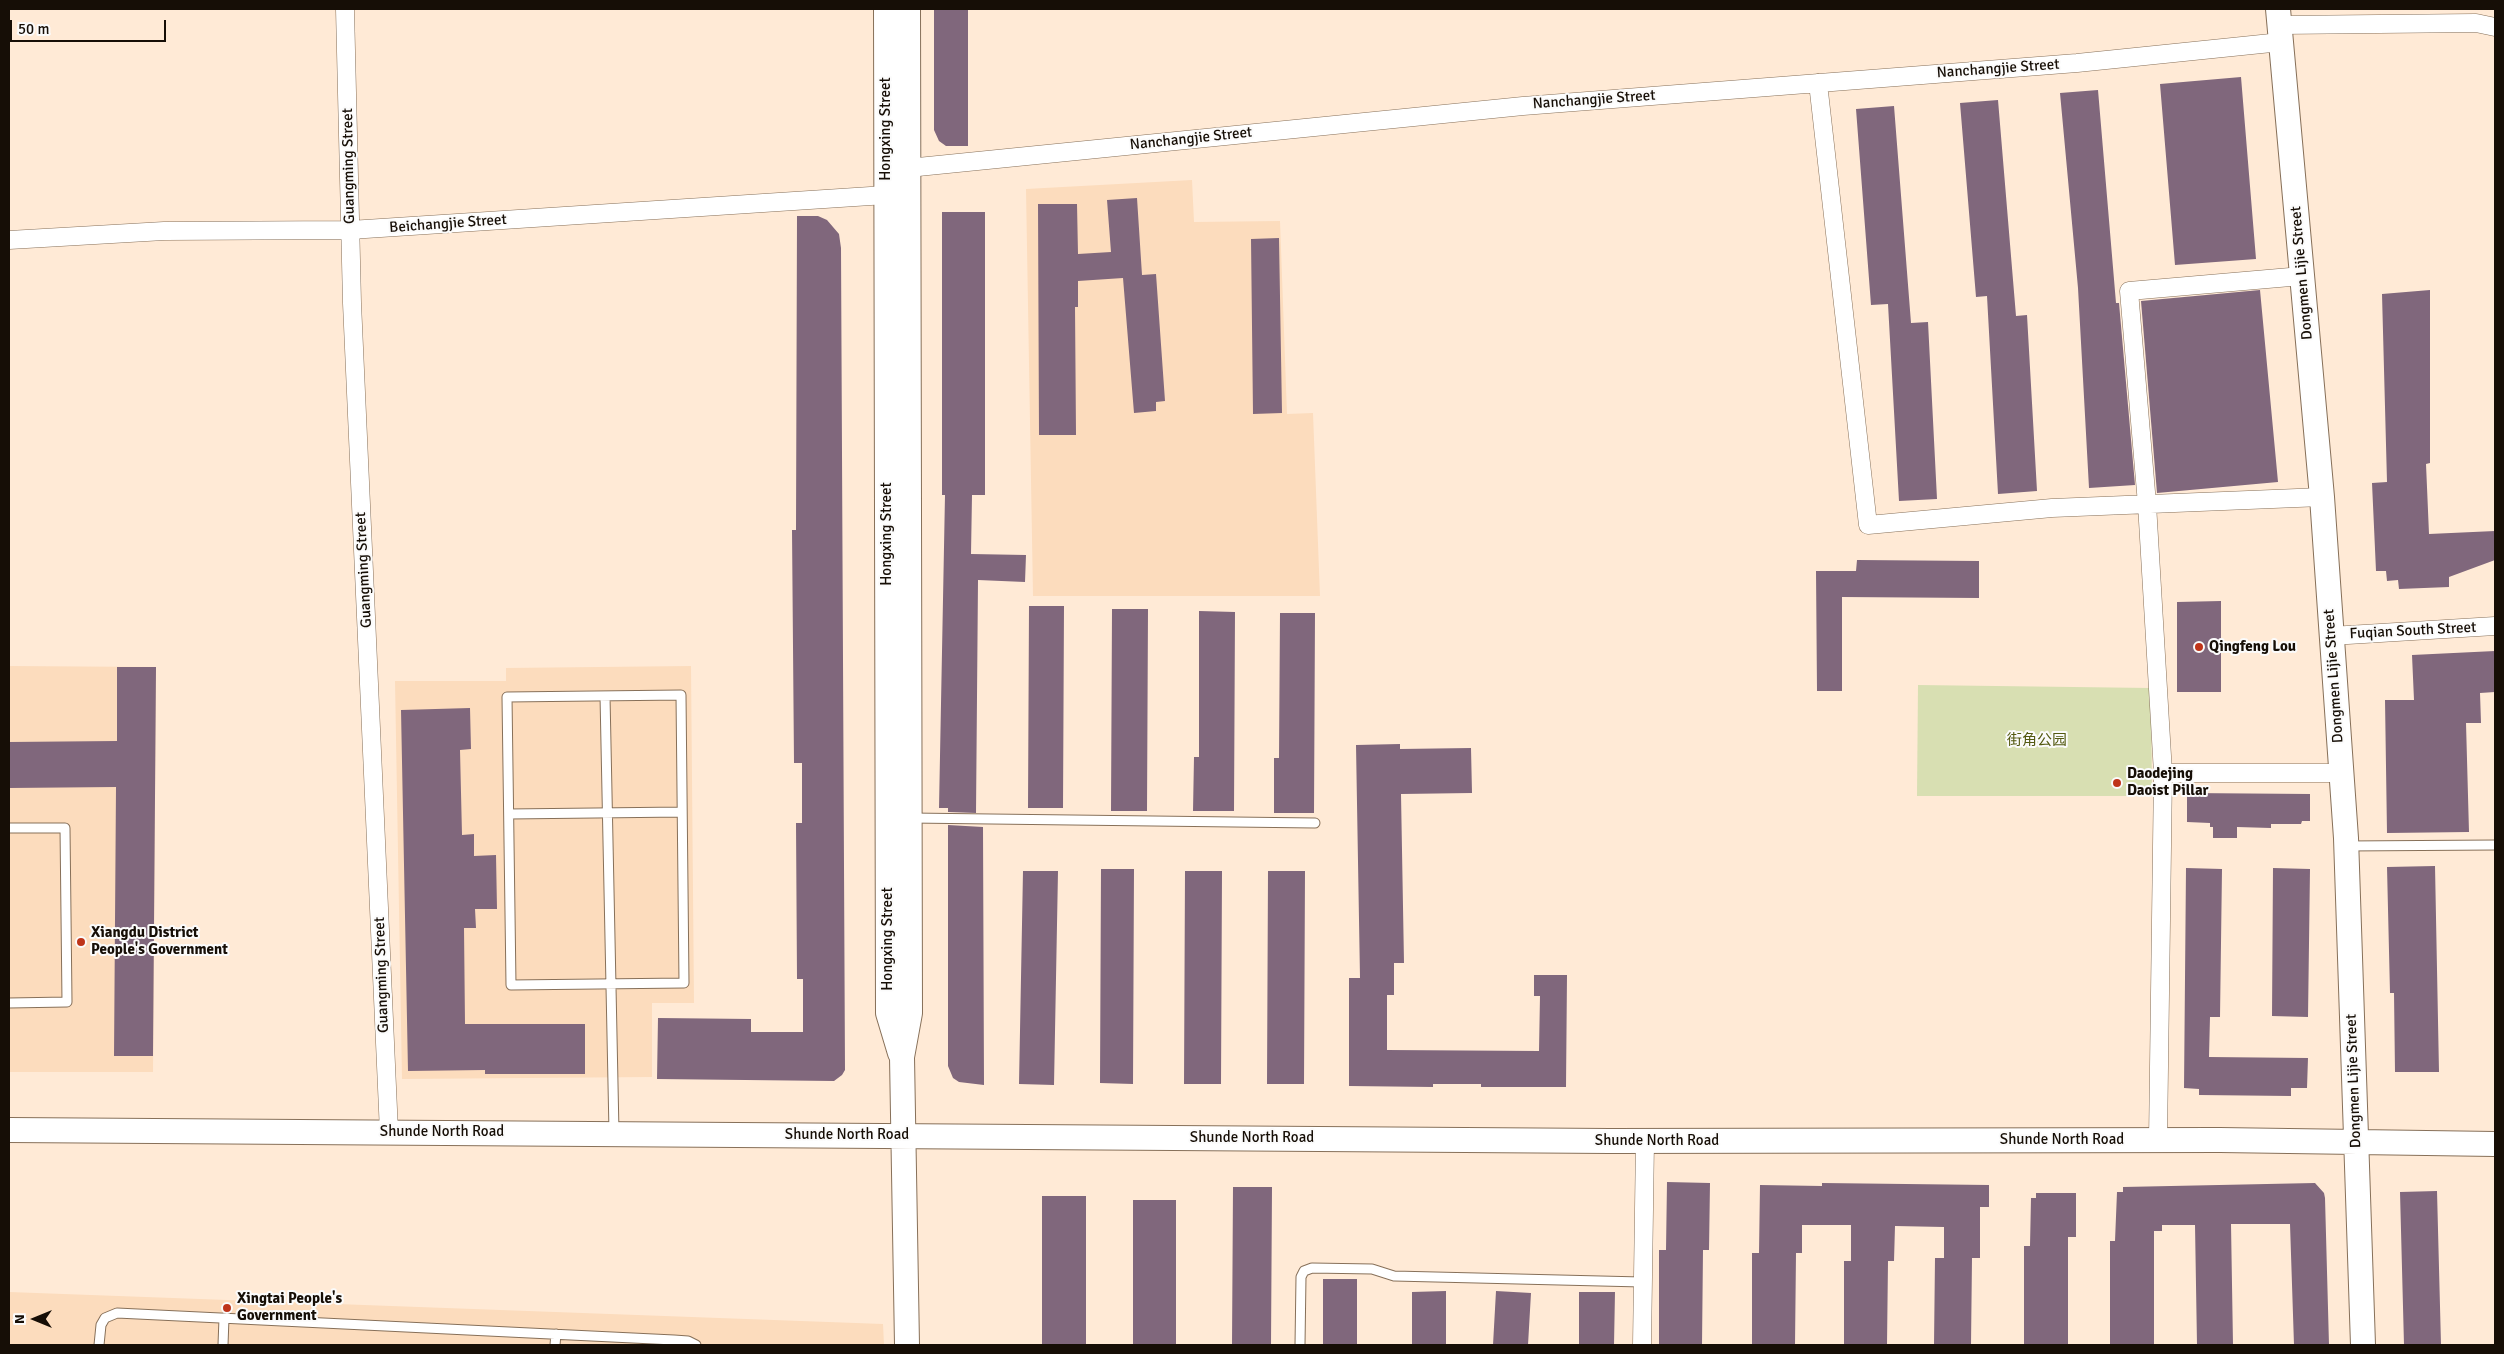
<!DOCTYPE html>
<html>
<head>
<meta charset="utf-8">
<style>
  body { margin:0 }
  #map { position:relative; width:2504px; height:1354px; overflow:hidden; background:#ffead6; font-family:Signika,sans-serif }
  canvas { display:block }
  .frame { position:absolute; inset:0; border:10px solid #160e06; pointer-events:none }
  .north { position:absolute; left:10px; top:1294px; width:50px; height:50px; -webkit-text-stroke:4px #fbfbfb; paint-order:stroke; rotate:270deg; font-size:14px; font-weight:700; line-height:20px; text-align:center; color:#160e06 }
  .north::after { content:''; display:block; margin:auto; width:18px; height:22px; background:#160e06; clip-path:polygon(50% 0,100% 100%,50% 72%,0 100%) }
  .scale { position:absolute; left:10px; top:20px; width:156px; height:22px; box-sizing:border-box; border:2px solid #160e06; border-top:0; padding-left:6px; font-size:15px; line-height:18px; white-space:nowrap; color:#160e06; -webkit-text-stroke:4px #fbfbfb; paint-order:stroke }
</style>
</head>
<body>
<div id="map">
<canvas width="2504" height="1354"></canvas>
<div class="frame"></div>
<div class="north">N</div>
<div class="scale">50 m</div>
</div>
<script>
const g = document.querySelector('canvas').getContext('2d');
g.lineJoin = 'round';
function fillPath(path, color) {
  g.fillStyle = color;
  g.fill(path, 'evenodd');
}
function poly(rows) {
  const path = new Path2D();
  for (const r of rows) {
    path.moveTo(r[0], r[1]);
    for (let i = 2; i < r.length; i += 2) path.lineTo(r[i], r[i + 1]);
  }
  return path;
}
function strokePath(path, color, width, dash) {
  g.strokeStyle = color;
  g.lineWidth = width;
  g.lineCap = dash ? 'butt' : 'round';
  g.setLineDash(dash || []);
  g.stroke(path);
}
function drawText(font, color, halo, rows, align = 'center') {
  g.font = font + ' Signika,"Noto Sans SC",sans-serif';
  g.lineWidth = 4;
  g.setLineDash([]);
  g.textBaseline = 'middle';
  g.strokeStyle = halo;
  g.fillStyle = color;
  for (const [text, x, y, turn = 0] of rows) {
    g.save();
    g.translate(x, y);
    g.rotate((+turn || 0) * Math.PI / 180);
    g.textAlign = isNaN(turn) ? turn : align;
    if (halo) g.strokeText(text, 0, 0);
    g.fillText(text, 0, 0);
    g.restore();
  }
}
fillPath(poly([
  [1192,180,1194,222,1280,221,1287,414,1313,413,1320,596,1033,596,1026,189],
  [9,666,156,667,153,1072,9,1072],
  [691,666,694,1003,652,1003,652,1077,402,1079,395,681,506,681,506,668],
  [9,1292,883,1324,884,1345,9,1345]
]), '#fcdcbd');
fillPath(poly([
  [1918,685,2151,688,2152,796,1917,796]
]), '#d8dfb2');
fillPath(poly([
  [934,9,968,9,968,146,946,146,939,141,934,130],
  [2241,77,2256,259,2175,265,2160,84],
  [2098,90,2116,303,2119,303,2135,485,2089,488,2078,288,2060,93],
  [1998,100,2016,316,2027,315,2037,491,1998,494,1987,296,1976,297,1960,103],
  [1894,106,1911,323,1928,322,1937,499,1899,501,1888,304,1871,305,1856,109],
  [1137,198,1142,275,1156,274,1165,401,1156,402,1156,411,1134,413,1123,278,1078,281,1078,307,1075,307,1076,435,1039,435,1038,204,1077,204,1078,254,1111,252,1107,200],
  [942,212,985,212,985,495,972,495,971,554,1026,555,1025,582,978,580,976,813,948,812,948,808,939,808,945,495,942,495],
  [797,216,818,216,827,220,839,234,841,248,845,1070,842,1075,834,1081,657,1079,658,1018,751,1019,751,1032,803,1032,803,979,797,979,796,823,802,823,802,763,794,763,792,530,796,530],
  [1279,238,1282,413,1253,414,1251,239],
  [2260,290,2278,482,2157,493,2141,301],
  [2430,290,2430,463,2426,464,2429,534,2495,531,2495,560,2449,577,2449,587,2399,589,2398,580,2387,581,2386,571,2376,571,2372,483,2387,482,2382,294],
  [1857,560,1979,561,1979,598,1842,597,1842,691,1817,691,1816,571,1856,571],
  [2221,601,2221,692,2177,692,2177,602],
  [1029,606,1064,606,1063,808,1028,808],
  [1112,609,1148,609,1147,811,1111,811],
  [1199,611,1235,612,1234,811,1193,811,1194,757,1199,757],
  [1280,613,1315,613,1314,813,1274,813,1274,758,1279,758],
  [2495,651,2495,692,2480,693,2481,723,2466,723,2469,832,2387,833,2385,700,2414,700,2412,655],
  [117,667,156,667,153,1056,114,1056,116,787,9,788,9,742,117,741],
  [470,708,471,749,460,750,462,835,474,834,474,856,496,855,497,909,475,909,476,928,464,928,465,1024,585,1024,585,1074,485,1074,485,1070,408,1071,401,710],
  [1400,744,1400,749,1471,748,1472,793,1401,794,1404,963,1394,963,1394,995,1387,995,1387,1050,1539,1051,1540,996,1534,996,1534,975,1567,975,1566,1087,1481,1087,1481,1084,1433,1084,1433,1087,1349,1086,1349,978,1360,978,1356,745],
  [2187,793,2310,794,2310,821,2302,821,2301,824,2271,824,2271,828,2237,827,2237,838,2213,838,2213,827,2210,827,2210,823,2187,822],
  [948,825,983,827,984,1085,959,1082,953,1078,948,1066],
  [2435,866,2439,1072,2395,1072,2394,993,2390,993,2387,867],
  [2186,868,2222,869,2220,1017,2210,1017,2209,1057,2308,1058,2307,1088,2291,1088,2291,1096,2199,1095,2199,1089,2184,1088],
  [2273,868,2310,869,2308,1017,2272,1016],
  [1101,869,1134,869,1133,1084,1100,1083],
  [1023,871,1058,871,1054,1085,1019,1084],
  [1185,871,1222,871,1221,1084,1184,1084],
  [1268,871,1305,871,1304,1084,1267,1084],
  [1667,1182,1710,1183,1709,1250,1703,1250,1702,1345,1659,1345,1659,1250,1666,1250],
  [1822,1183,1989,1185,1989,1207,1980,1207,1980,1258,1972,1258,1971,1345,1934,1345,1935,1258,1944,1258,1944,1227,1895,1226,1894,1261,1888,1261,1887,1345,1844,1345,1844,1261,1851,1261,1851,1225,1802,1225,1802,1253,1796,1253,1795,1345,1752,1345,1752,1253,1759,1253,1760,1185,1822,1186],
  [2315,1183,2324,1193,2325,1198,2329,1345,2294,1345,2290,1224,2231,1224,2233,1345,2197,1345,2195,1225,2162,1225,2162,1231,2154,1231,2154,1345,2110,1345,2110,1241,2115,1241,2117,1192,2123,1192,2123,1187],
  [1233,1187,1272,1187,1271,1345,1232,1345],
  [2437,1191,2441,1345,2404,1345,2400,1192],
  [2036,1193,2076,1193,2076,1237,2068,1237,2068,1345,2024,1345,2024,1246,2030,1246,2031,1198,2036,1198],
  [1042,1196,1086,1196,1086,1345,1042,1345],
  [1133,1200,1176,1200,1176,1345,1133,1345],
  [1323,1279,1357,1279,1357,1345,1323,1345],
  [1446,1291,1446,1345,1412,1345,1412,1292],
  [1496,1291,1531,1293,1528,1345,1493,1345],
  [1579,1292,1615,1292,1614,1345,1579,1345]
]), '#80677c');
const lane = poly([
  [681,695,684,983,511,985,507,697,681,695],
  [605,696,614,1132],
  [509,814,682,812],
  [910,818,1315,823],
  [9,828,65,828,67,1002,9,1003],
  [2346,846,2495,845],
  [99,1345,101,1325,105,1318,117,1313,674,1340,688,1341,696,1345],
  [223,1345,224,1318],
  [555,1345,556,1334],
  [1300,1345,1301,1277,1304,1271,1312,1268,1372,1269,1394,1276,1642,1282]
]);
const street = poly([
  [345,9,352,303,389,1132],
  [2280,25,2476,23,2495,27],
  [1818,83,1868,525,2052,508,2322,497],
  [908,168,1523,106,2077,63,2281,42],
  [9,240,164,231,350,230,886,195],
  [2331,636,2495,626],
  [2163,773,2341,773],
  [2158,1140,2163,773,2147,504,2129,291,2302,276],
  [1642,1345,1645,1141]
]);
const secondary = poly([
  [886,9,888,1013,900,1053],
  [2278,9,2322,497,2346,838,2363,1345],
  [9,1130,1610,1141,2220,1140,2495,1144],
  [907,1345,902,1057,910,1013,908,9]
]);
strokePath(lane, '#877059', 11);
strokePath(street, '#877059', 19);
strokePath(secondary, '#877059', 26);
strokePath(lane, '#fff', 9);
strokePath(street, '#fff', 18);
strokePath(secondary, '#fff', 24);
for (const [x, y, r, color] of [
  [2199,647,5,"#bf3419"],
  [2117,783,5,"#bf3419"],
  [81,942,5,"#bf3419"],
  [227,1308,5,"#bf3419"]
]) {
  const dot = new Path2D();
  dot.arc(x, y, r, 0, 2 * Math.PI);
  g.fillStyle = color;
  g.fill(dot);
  strokePath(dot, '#fbfbfb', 2);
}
drawText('15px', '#160e06', '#fbfbfb', [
  ["Nanchangjie Street",1998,69,-4],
  ["Nanchangjie Street",1594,100,-4],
  ["Hongxing Street",886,129,-90],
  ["Nanchangjie Street",1191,139,-6],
  ["Guangming Street",349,166,-91],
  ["Beichangjie Street",448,224,-4],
  ["Dongmen Lijie Street",2302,273,-95],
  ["Hongxing Street",887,534,-90],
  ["Guangming Street",364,570,-93],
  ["Fuqian South Street",2413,631,-3],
  ["Dongmen Lijie Street",2334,676,-94],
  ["Hongxing Street",888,939,-90],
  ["Guangming Street",382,975,-92],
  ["Dongmen Lijie Street",2354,1081,-92],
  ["Shunde North Road",442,1132],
  ["Shunde North Road",847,1135],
  ["Shunde North Road",1252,1138],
  ["Shunde North Road",2062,1140],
  ["Shunde North Road",1657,1141]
]);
drawText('bold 15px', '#160e06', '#fbfbfb', [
  ["Qingfeng Lou",2209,647],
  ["Daodejing",2127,774],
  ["Daoist Pillar",2127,791],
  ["Xiangdu District",91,933],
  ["People's Government",91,950],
  ["Xingtai People's",237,1299],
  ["Government",237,1316]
], 'left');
drawText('15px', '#545a12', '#fbfbfb', [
  ["街角公园",2037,741]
]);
</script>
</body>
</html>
